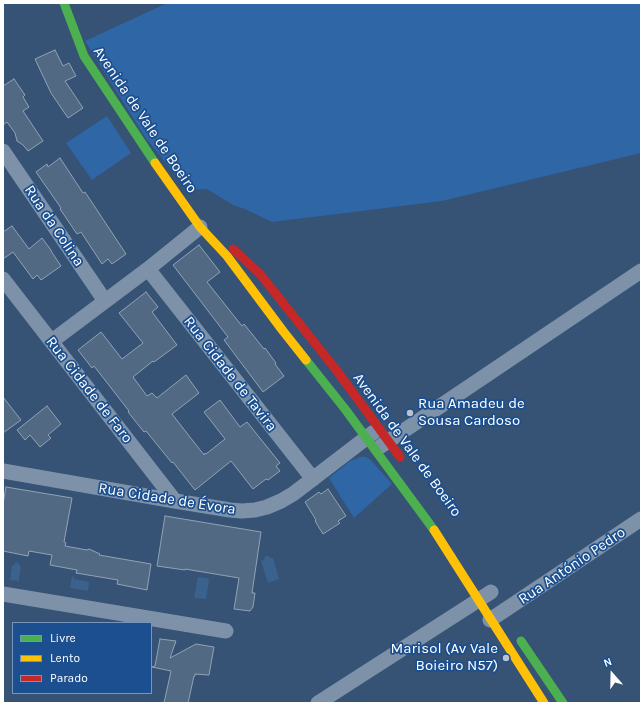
<!DOCTYPE html>
<html>
<head>
<meta charset="utf-8">
<style>
  body { margin:0 }
  #map { position:relative; width:644px; height:706px; overflow:hidden; background:#365274; font-family:Karla,sans-serif }
  canvas { display:block }
  .frame { position:absolute; inset:0; border:4px solid #fff; pointer-events:none }
  .legend { position:absolute; left:12px; top:622px; width:140px; height:72px; box-sizing:border-box; background:#1b4f8f; border:1px solid #7695bc; margin:0; padding:5px 7px; list-style:none; font-size:12px; color:#fff }
  .legend li { display:flex; align-items:center; gap:8px; height:20px }
  .legend b { width:20px; border:1px solid #7695bc }
  .north { position:absolute; left:592px; top:654px; width:40px; height:40px; -webkit-text-stroke:3px #1b4f8f; paint-order:stroke; rotate:340deg; font-size:11px; font-weight:700; line-height:16px; text-align:center; color:#fff }
  .north::after { content:''; display:block; margin:auto; width:14px; height:18px; background:#fff; clip-path:polygon(50% 0,100% 100%,50% 72%,0 100%) }
</style>
</head>
<body>
<div id="map">
<canvas width="644" height="706"></canvas>
<div class="frame"></div>
<ul class="legend">
<li><b style="height:5px;background:#4caf50"></b>Livre</li>
<li><b style="height:5px;background:#ffc107"></b>Lento</li>
<li><b style="height:5px;background:#c62828"></b>Parado</li>
</ul>
<div class="north">N</div>
</div>
<script>
const g = document.querySelector('canvas').getContext('2d');
g.lineJoin = 'round';
function fillPath(path, color) {
  g.fillStyle = color;
  g.fill(path, 'evenodd');
}
function poly(rows) {
  const path = new Path2D();
  for (const r of rows) {
    path.moveTo(r[0], r[1]);
    for (let i = 2; i < r.length; i += 2) path.lineTo(r[i], r[i + 1]);
  }
  return path;
}
function strokePath(path, color, width, dash) {
  g.strokeStyle = color;
  g.lineWidth = width;
  g.lineCap = dash ? 'butt' : 'round';
  g.setLineDash(dash || []);
  g.stroke(path);
}
function drawText(font, color, halo, rows, align = 'center') {
  g.font = font + ' Karla,sans-serif';
  g.lineWidth = 3.5;
  g.setLineDash([]);
  g.textBaseline = 'middle';
  g.strokeStyle = halo;
  g.fillStyle = color;
  for (const [text, x, y, turn = 0] of rows) {
    g.save();
    g.translate(x, y);
    g.rotate((+turn || 0) * Math.PI / 180);
    g.textAlign = isNaN(turn) ? turn : align;
    if (halo) g.strokeText(text, 0, 0);
    g.fillText(text, 0, 0);
    g.restore();
  }
}
fillPath(poly([
  [167,3,641,3,641,153,442,201,272,222,245,209,233,205,207,189,188,190,145,137,85,41],
  [107,116,131,153,92,180,66,143],
  [360,457,365,457,370,459,392,484,354,518,329,478,350,461]
]), '#2f66a5');
fillPath(poly([
  [266,556,268,556,271,558,273,558,279,579,268,583,261,561,264,560,265,557],
  [16,562,19,563,19,565,21,566,19,581,10,580,12,565,14,565],
  [72,576,74,577,74,579,89,582,88,591,70,588],
  [198,577,208,578,209,580,206,599,194,598]
]), '#3b618d');
const building = poly([
  [55,50,63,66,69,63,76,76,65,81,83,108,68,118,51,93,35,59,55,50],
  [14,79,25,95,23,97,29,107,23,111,43,141,28,151,23,145,17,141,15,133,7,122,3,125,3,86,14,79],
  [60,158,83,193,85,192,93,204,126,254,112,264,108,259,102,264,81,232,77,234,60,209,61,208,36,172,47,164,48,167,60,158],
  [12,226,29,249,42,238,51,250,51,251,61,266,41,280,37,275,33,279,13,252,3,259,3,232,12,226],
  [199,245,220,272,207,282,242,326,244,324,264,349,265,348,276,363,275,364,284,376,263,392,224,340,228,337,173,265,199,245],
  [146,292,158,307,152,312,177,345,154,362,153,361,133,377,147,396,152,393,157,398,186,375,199,393,172,414,204,455,205,453,206,454,225,439,204,412,220,400,240,427,247,422,280,463,276,466,280,471,268,480,266,479,253,489,231,461,195,490,173,462,172,463,146,431,144,432,128,412,129,411,94,366,92,368,78,350,101,332,122,359,143,343,119,313,146,292],
  [3,397,21,420,3,433,3,397],
  [47,406,61,424,48,435,51,438,40,447,30,435,25,440,17,430,47,406],
  [6,487,72,498,64,542,66,543,65,546,87,550,89,549,100,554,99,555,151,564,147,590,117,584,118,580,76,573,77,570,50,565,52,555,29,551,28,556,3,551,3,504,6,487],
  [328,489,346,516,338,521,340,523,323,534,315,521,316,520,305,502,319,492,321,494,328,489],
  [165,516,261,532,252,593,255,593,253,607,250,611,234,609,239,578,185,569,185,570,157,566,165,516],
  [160,639,176,641,170,658,196,644,214,647,209,675,195,674,195,676,194,676,188,703,164,703,171,671,152,667,155,666,160,639]
]);
fillPath(building, '#526984');
strokePath(building, '#92a2b6', 1);
strokePath(poly([
  [3,151,105,301],
  [148,269,313,479],
  [3,279,175,501],
  [52,341,148,269,200,227],
  [381,446,641,271],
  [3,471,175,501,230,510,242,511,255,510,267,507,281,501,293,494,374,432],
  [3,594,226,631],
  [490,620,641,519],
  [318,703,491,592]
]), '#7d92a8', 15);
strokePath(poly([
  [64,3,84,56,155,163],
  [306,360,345,409,434,530],
  [521,641,563,703]
]), '#4caf50', 9);
strokePath(poly([
  [155,163,200,227,227,256,283,331,306,360],
  [434,530,544,703]
]), '#ffc107', 9);
strokePath(poly([
  [233,249,260,274,337,371,400,457]
]), '#c62828', 9);
for (const [x, y, r, color] of [
  [410,413,4,"#b9c2ce"],
  [506,658,4,"#b9c2ce"]
]) {
  const dot = new Path2D();
  dot.arc(x, y, r, 0, 2 * Math.PI);
  g.fillStyle = color;
  g.fill(dot);
  strokePath(dot, '#1b4f8f', 1.5);
}
drawText('15px', '#fff', '#1b4f8f', [
  ["Avenida de Vale de Boeiro",145,120,56],
  ["Rua da Colina",54,226,56],
  ["Rua Cidade de Tavira",230,374,52],
  ["Rua Cidade de Faro",89,390,52],
  ["Avenida de Vale de Boeiro",407,445,54],
  ["Rua Cidade de Évora",167,499,9],
  ["Rua António Pedro",572,566,-34]
]);
drawText('15px', '#fff', '#1b4f8f', [
  ["Rua Amadeu de",418,404],
  ["Sousa Cardoso",418,421],
  ["Marisol (Av Vale",498,649,"right"],
  ["Boieiro N57)",498,666,"right"]
], 'left');
</script>
</body>
</html>
